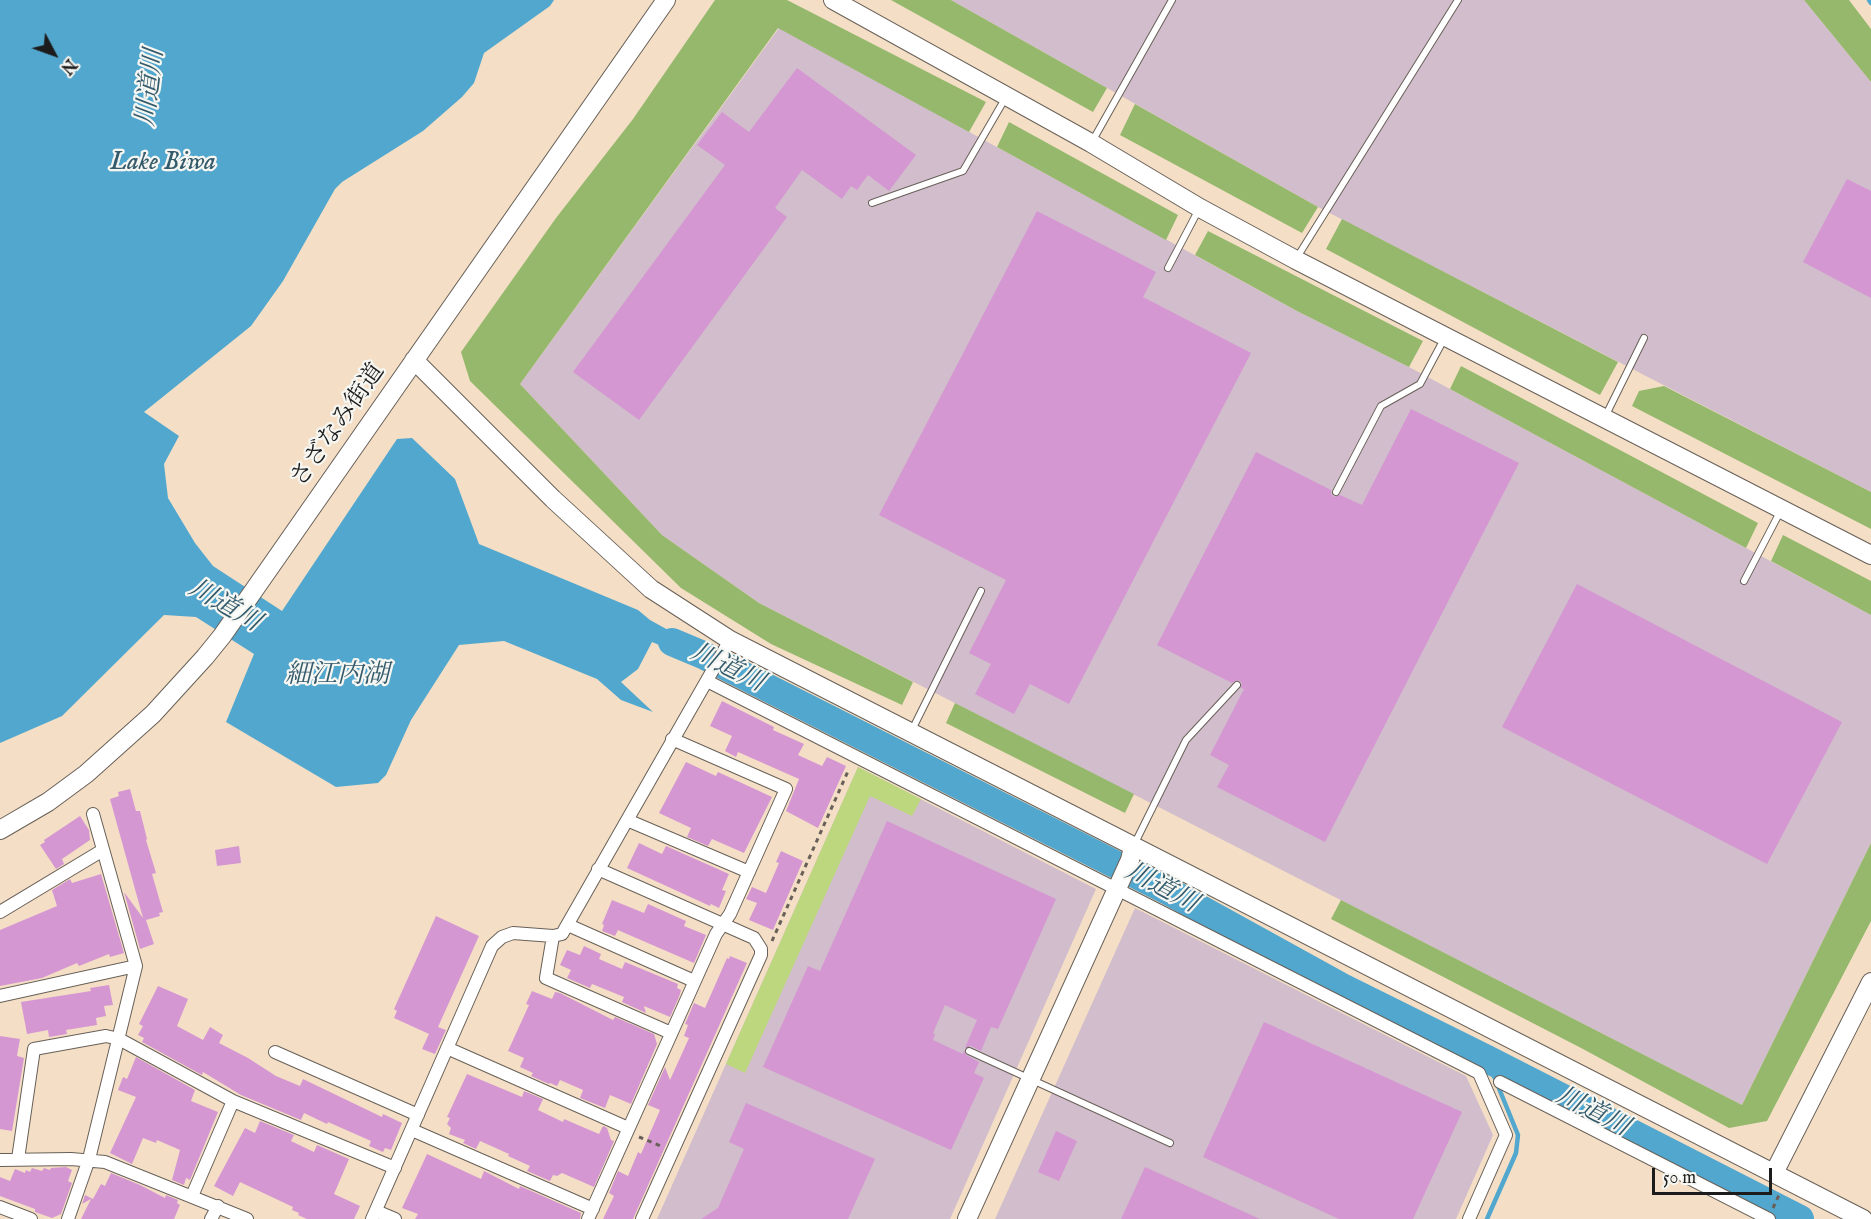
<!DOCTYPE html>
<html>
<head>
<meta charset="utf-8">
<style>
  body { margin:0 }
  #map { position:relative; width:1871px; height:1219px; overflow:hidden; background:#f4dfc6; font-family:"IM FELL English",serif }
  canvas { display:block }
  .north { position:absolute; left:24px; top:24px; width:60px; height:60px; -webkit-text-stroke:4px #f6f6f2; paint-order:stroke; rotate:131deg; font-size:16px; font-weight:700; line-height:24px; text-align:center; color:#1c1c1c }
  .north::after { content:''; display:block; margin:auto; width:21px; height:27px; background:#1c1c1c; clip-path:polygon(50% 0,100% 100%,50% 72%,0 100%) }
  .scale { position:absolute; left:1652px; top:1168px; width:120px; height:27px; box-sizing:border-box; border:3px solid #1c1c1c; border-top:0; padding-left:8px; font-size:18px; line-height:21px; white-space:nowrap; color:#1c1c1c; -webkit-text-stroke:4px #f6f6f2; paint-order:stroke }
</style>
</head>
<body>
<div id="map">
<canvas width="1871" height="1219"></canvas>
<div class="north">N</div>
<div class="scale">50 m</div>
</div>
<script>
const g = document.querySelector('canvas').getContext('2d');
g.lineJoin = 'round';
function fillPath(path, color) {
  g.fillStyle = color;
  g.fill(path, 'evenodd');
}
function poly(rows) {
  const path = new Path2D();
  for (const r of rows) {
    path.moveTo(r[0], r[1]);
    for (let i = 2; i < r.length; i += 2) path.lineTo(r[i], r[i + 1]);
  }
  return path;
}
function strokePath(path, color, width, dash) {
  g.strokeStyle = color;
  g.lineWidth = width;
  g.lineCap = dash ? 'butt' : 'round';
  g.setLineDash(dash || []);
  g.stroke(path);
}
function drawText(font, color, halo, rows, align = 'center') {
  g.font = font + ' "IM FELL English","Noto Serif JP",serif';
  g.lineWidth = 4.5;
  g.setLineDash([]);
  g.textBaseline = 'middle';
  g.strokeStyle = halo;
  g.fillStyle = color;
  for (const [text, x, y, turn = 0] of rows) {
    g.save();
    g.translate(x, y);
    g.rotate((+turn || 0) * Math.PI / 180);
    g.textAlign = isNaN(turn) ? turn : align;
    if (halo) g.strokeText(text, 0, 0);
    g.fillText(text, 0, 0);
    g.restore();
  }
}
fillPath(poly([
  [951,0,1804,0,1871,82,1871,492,1318,207],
  [779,28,1297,311,1409,367,1871,615,1871,843,1742,1105,759,603,662,535,520,384],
  [858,767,1096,889,950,1219,657,1219],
  [1135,908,1466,1076,1493,1135,1456,1219,995,1219]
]), '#d1bdcc');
fillPath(poly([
  [858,767,921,799,912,816,870,796,745,1073,726,1064]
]), '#bcd77d');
fillPath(poly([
  [715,0,787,0,986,102,969,132,778,28,520,384,662,535,759,603,913,682,902,705,771,644,681,588,470,381,461,352,556,218,633,119],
  [891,0,951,0,1107,88,1093,112],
  [1804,0,1849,0,1871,29,1871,82],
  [1135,104,1318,207,1302,233,1120,135],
  [1009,122,1178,215,1166,240,997,147],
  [1342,219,1618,362,1600,395,1326,249],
  [1208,231,1423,341,1409,367,1297,311,1195,255],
  [1461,366,1758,523,1746,548,1450,389],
  [1664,386,1871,492,1871,529,1632,406,1639,391],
  [1783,535,1871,581,1871,615,1771,561],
  [955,703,1134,794,1125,813,946,723],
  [1871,843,1871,921,1767,1121,1729,1128,1583,1049,1331,919,1341,900,1742,1105]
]), '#95b86c');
fillPath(poly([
  [0,0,554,0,550,6,484,53,474,83,462,97,423,131,342,182,335,189,283,281,251,326,144,412,179,436,164,464,168,498,195,543,213,566,282,611,397,439,412,438,455,479,479,544,638,610,650,620,708,652,703,663,652,642,638,669,621,682,653,712,621,700,597,679,504,641,459,645,411,720,386,775,378,783,336,787,226,722,254,654,196,617,164,615,62,716,0,743]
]), '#52a7ce');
strokePath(poly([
  [1869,0,1871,3],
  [1487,1219,1516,1153,1518,1135,1487,1059]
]), '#52a7ce', 4.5);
strokePath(poly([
  [672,642,703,655,1168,891,1342,987,1487,1059,1800,1219]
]), '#52a7ce', 28);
fillPath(poly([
  [797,68,916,155,889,191,868,175,857,190,851,186,842,199,802,170,775,208,787,217,639,420,573,372,725,165,697,145,722,112,749,132],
  [1847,179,1871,191,1871,298,1803,262],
  [1037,211,1156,272,1143,297,1251,353,1069,704,1030,684,1014,714,975,694,991,664,969,653,1006,580,879,515],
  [1411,409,1519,463,1325,842,1217,787,1229,765,1210,755,1244,689,1241,688,1242,683,1238,680,1232,683,1157,645,1256,452,1331,490,1331,494,1334,497,1340,495,1362,505],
  [1577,584,1842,722,1767,864,1502,727],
  [722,701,774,727,773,730,804,744,798,755,822,766,827,757,846,766,818,828,786,811,799,779,738,752,736,757,725,751,732,736,710,726],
  [686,762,716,776,718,772,772,797,744,853,712,839,708,846,687,837,691,828,659,813],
  [130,789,136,811,140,811,147,839,146,840,156,873,152,874,163,912,159,913,160,916,146,920,154,944,140,949,124,892,143,918,110,799,119,796,118,792],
  [80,816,89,830,90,840,62,859,64,864,56,869,40,845,45,842,44,840],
  [887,821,1056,899,998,1029,991,1027,981,1051,971,1046,965,1048,977,1020,945,1005,933,1033,935,1034,933,1040,963,1054,964,1051,966,1055,979,1062,974,1073,984,1078,951,1150,763,1067,808,966,820,971],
  [639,843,662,854,666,846,729,874,722,890,726,891,719,908,711,904,710,906,627,868],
  [239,846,241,863,217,866,215,850],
  [781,851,803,861,773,930,749,920,757,903,746,899,752,887,766,893,779,863,776,862],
  [101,874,124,953,110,957,109,954,79,966,77,963,42,978,0,986,0,930,57,906,52,890,70,879,72,883],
  [612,900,644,913,648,904,686,921,684,926,706,935,694,963,620,931,618,930,615,936,602,931,604,925,602,924],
  [436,916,479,936,438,1027,446,1030,435,1054,422,1049,429,1034,394,1018,397,1011,394,1009],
  [584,946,601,954,599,959,622,969,625,962,678,984,677,988,681,990,679,997,670,1017,644,1006,646,1013,622,1002,624,997,592,984,590,988,567,978,571,970,560,965,567,950,580,955],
  [730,956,747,963,633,1219,603,1219,614,1196,609,1193,618,1171,628,1176,638,1152,641,1154,660,1110,648,1105,665,1067,670,1080,689,1038,684,1036,688,1025,685,1024,694,1003,705,1008,727,958,729,959],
  [109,985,113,1005,104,1006,106,1016,96,1018,97,1025,66,1030,67,1034,49,1037,48,1030,27,1034,21,1002,91,991,90,988],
  [158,986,188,999,177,1026,203,1040,210,1027,223,1035,219,1043,248,1058,276,1076,300,1086,303,1079,382,1117,383,1114,402,1123,391,1150,385,1148,383,1152,369,1146,371,1141,328,1122,327,1124,304,1113,301,1120,241,1095,203,1072,202,1075,142,1042,144,1038,138,1035,143,1026,139,1024],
  [532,991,552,999,555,992,560,993,613,1020,615,1017,654,1034,657,1044,631,1104,610,1095,605,1108,580,1098,583,1090,560,1080,557,1086,550,1083,549,1084,531,1076,533,1073,520,1067,524,1058,508,1051,529,1005,526,1004],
  [1264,1022,1462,1112,1413,1219,1339,1219,1203,1157],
  [0,1036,20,1039,17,1056,24,1058,12,1131,0,1129],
  [136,1057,195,1090,191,1101,218,1112,190,1180,186,1178,184,1185,172,1180,180,1150,157,1140,156,1143,143,1138,132,1164,110,1153,136,1097,118,1090,123,1077,127,1079],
  [467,1074,522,1097,524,1091,543,1099,538,1110,563,1122,564,1119,599,1134,603,1126,607,1128,611,1140,614,1141,594,1187,562,1173,557,1176,553,1175,550,1181,527,1171,530,1166,508,1156,509,1154,480,1141,476,1149,463,1143,465,1140,449,1134,451,1128,447,1124,450,1118,447,1117],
  [746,1103,875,1159,848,1219,701,1219,718,1208,744,1149,729,1142],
  [260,1121,294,1135,291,1141,314,1152,317,1145,349,1159,334,1194,360,1206,354,1219,307,1219,298,1215,299,1213,292,1210,293,1207,240,1182,233,1196,214,1186,245,1128,255,1133],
  [1056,1131,1077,1141,1059,1181,1038,1172],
  [427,1154,481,1179,484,1171,519,1189,520,1186,581,1213,580,1219,415,1219,418,1214,402,1208],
  [66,1167,72,1170,68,1181,72,1183,61,1214,52,1218,35,1212,35,1209,0,1196,0,1177,10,1181,15,1169,25,1173,26,1170,30,1172,32,1168,42,1171,44,1168,50,1170,51,1168],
  [1145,1167,1260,1219,1121,1219],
  [111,1173,140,1185,165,1198,166,1195,178,1200,177,1203,180,1205,174,1219,81,1219,91,1199,82,1204,85,1195,93,1199,101,1184,105,1186]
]), '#d597d2');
const lane = poly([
  [1093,140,1172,0],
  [872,203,963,171,1006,97],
  [1296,259,1458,0],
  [1168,268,1199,209],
  [1605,417,1644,338],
  [1336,492,1381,406,1420,384,1444,339],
  [1744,581,1780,512],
  [912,730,981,591],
  [1134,845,1186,740,1237,685],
  [969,1051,1170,1143]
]);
const street = poly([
  [707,681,1479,1073,1506,1135,1469,1219],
  [627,820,749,872],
  [598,869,754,938,761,949,761,955,642,1219],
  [0,912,103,850],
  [568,925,694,981],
  [553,936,546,978,671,1033],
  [0,996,136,966],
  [447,1048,628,1128],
  [275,1052,418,1115],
  [1500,1082,1769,1219],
  [412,1130,593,1209],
  [18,1159,34,1049,106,1036,119,1039,233,1101,395,1168],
  [0,1160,71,1159,105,1162,247,1219],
  [192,1196,233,1101],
  [0,1207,31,1219],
  [376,1211,395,1219],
  [68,1219,89,1159,136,966,93,814],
  [211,1219,218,1206],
  [372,1219,492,946,502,937,513,933,553,936,562,934,730,640],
  [588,1219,716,934,730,914,786,789,672,739]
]);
const secondary = poly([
  [833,0,1091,143,1200,208,1296,260,1871,555],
  [414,360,553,499,651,589,730,640,1863,1219],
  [0,830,48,802,86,774,153,714,205,657,222,636,666,0],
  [1774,1173,1871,982],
  [967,1219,1130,860,1133,847]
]);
strokePath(lane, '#686058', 8);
strokePath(street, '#686058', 14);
strokePath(secondary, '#686058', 20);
strokePath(poly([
  [772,941,849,769],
  [639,1137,661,1146],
  [1773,1208,1779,1195]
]), '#686058', 3, [4.5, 4.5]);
strokePath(lane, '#fff', 6);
strokePath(street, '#fff', 12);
strokePath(secondary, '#fff', 18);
drawText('24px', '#1c1c1c', '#f6f6f2', [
  ["さざなみ街道",339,426,-55]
]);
drawText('italic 26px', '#345b6c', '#f6f6f2', [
  ["川道川",152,88,-83],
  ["Lake Biwa",163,164],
  ["川道川",224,607,30],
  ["川道川",727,669,26],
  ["細江内湖",337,677],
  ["川道川",1161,889,28],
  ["川道川",1592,1113,27]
]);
</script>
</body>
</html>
